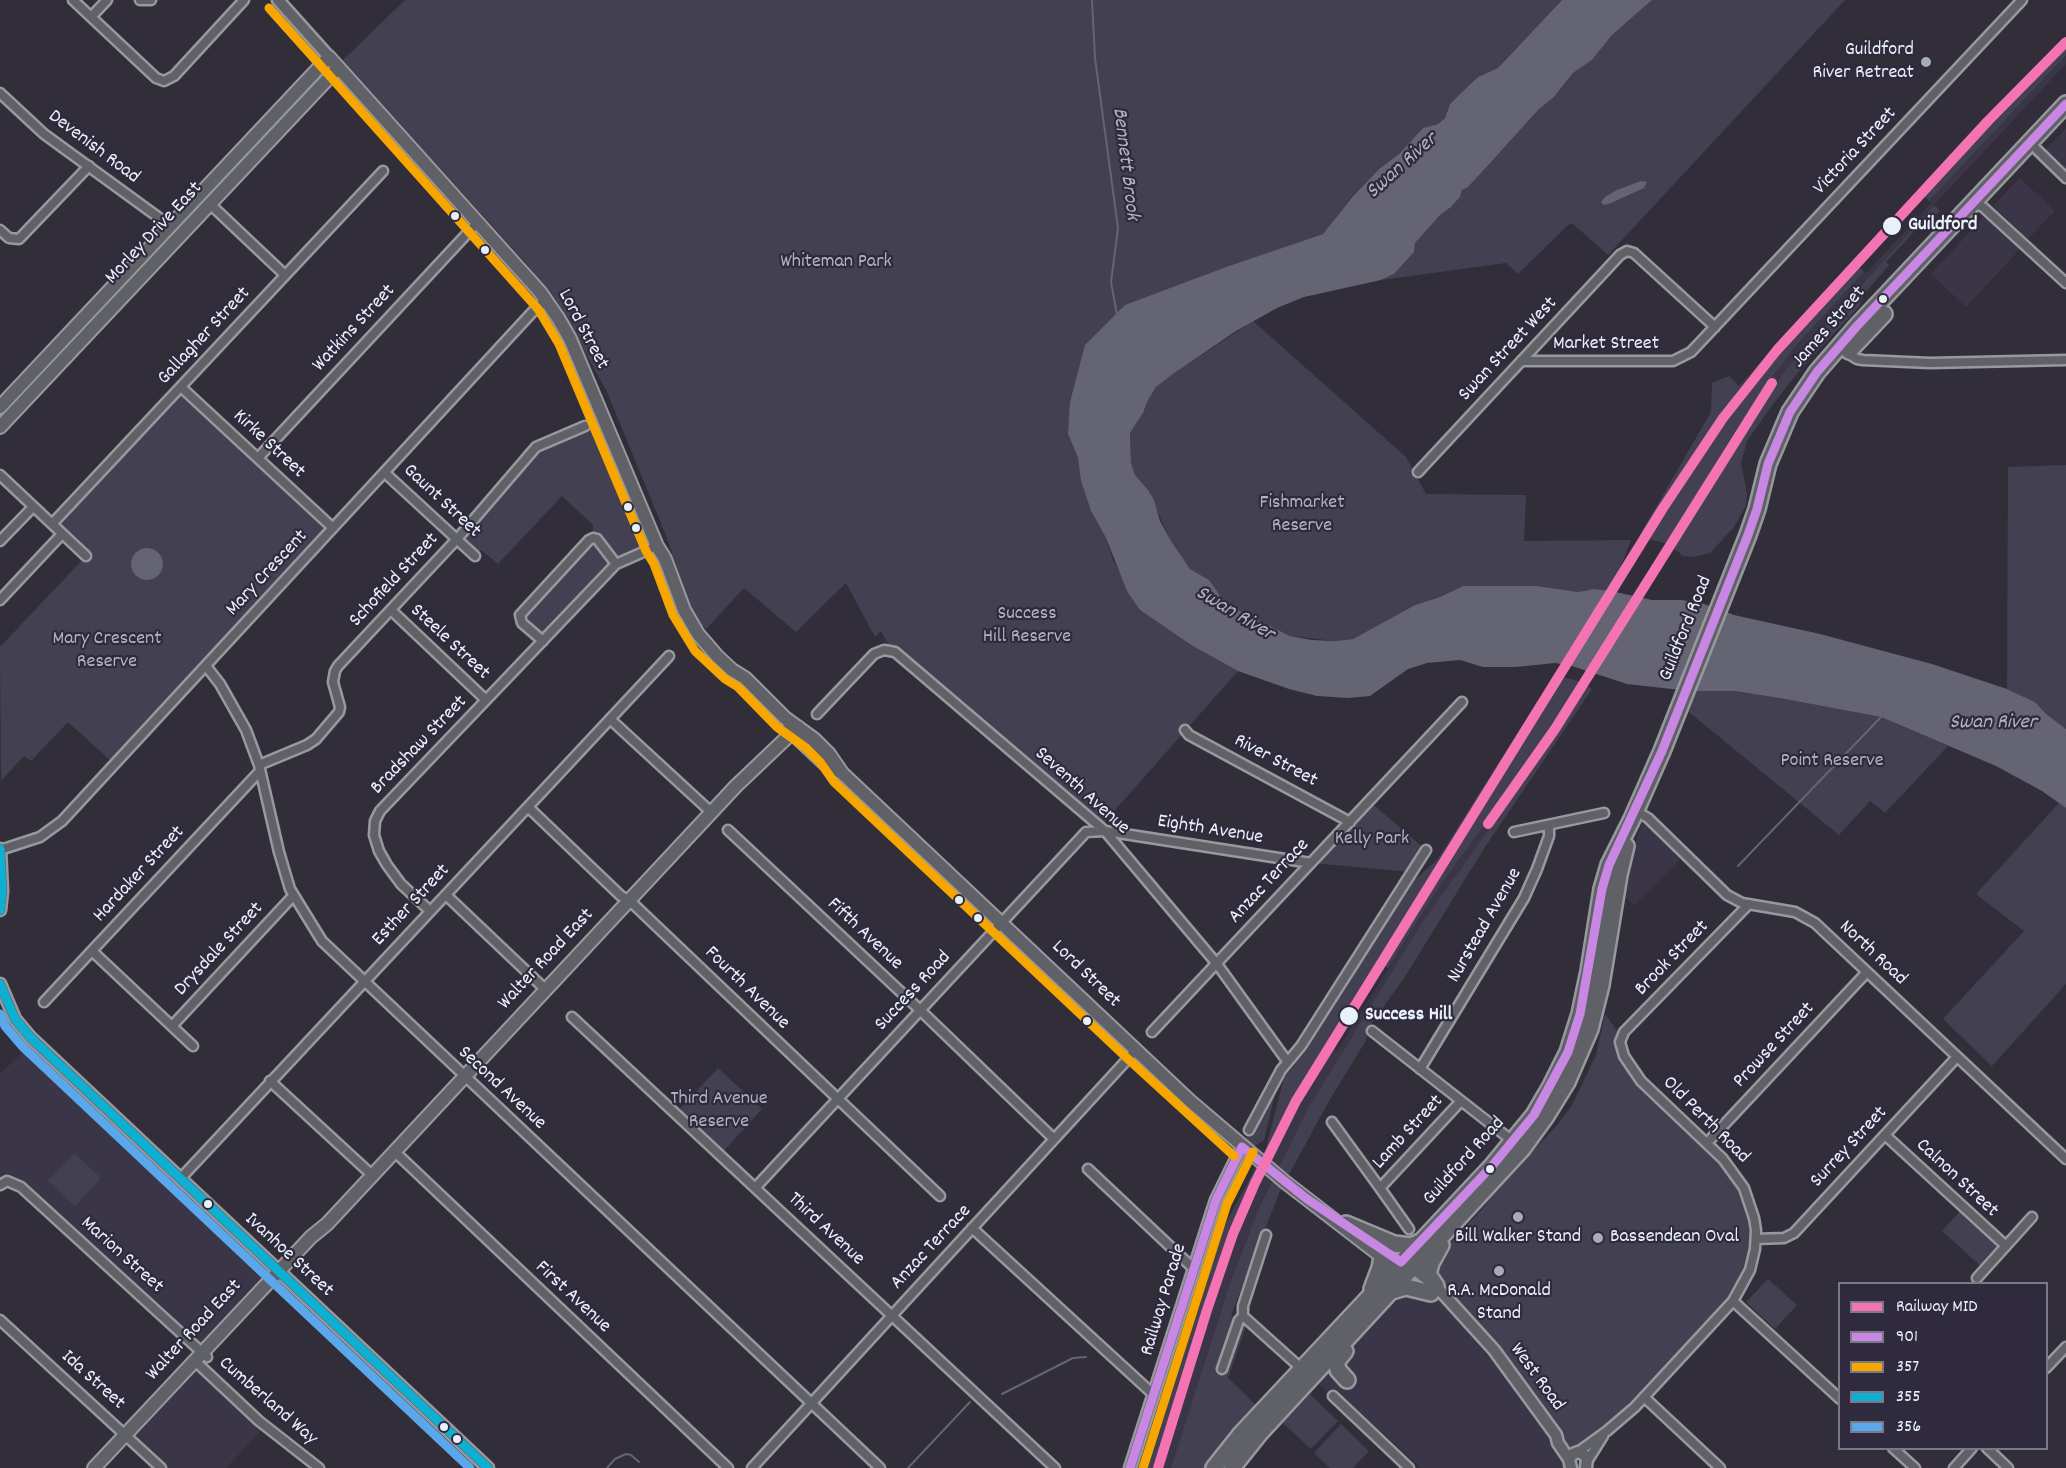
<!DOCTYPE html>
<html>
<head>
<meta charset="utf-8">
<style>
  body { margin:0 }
  #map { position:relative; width:2066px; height:1468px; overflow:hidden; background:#312e39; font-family:Dekko,sans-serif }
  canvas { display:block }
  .legend { position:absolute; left:1838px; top:1282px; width:210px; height:168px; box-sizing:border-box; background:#2f2a3d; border:2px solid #797a88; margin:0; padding:8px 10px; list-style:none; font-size:18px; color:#e8f1f8 }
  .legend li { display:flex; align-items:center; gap:12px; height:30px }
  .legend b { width:30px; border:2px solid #797a88 }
</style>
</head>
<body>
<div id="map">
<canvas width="2066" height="1468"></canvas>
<ul class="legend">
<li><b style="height:8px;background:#f473b3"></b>Railway MID</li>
<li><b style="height:8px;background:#c787e3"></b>901</li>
<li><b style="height:8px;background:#f7a600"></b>357</li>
<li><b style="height:8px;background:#0dafd3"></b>355</li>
<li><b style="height:8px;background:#5aa8eb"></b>356</li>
</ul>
</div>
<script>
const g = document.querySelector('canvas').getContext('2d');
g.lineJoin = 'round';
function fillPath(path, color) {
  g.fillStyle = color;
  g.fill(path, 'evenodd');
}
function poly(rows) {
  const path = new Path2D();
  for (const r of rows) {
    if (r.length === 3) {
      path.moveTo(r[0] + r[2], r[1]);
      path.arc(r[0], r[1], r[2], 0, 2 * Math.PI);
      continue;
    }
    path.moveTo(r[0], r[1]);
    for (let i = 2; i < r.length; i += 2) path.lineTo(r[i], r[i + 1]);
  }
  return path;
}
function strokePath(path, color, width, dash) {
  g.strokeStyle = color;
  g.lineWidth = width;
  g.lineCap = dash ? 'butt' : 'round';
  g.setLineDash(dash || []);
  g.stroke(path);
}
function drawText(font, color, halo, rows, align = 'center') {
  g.font = font + ' Dekko,sans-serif';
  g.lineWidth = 4.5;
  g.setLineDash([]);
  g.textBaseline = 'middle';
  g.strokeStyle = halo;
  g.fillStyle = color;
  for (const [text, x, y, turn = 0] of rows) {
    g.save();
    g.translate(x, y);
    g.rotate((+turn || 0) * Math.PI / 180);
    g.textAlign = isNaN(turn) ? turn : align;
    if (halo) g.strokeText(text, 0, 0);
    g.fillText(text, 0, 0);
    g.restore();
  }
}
fillPath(poly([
  [2066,36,2066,47,1856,265,1858,266,1822,303,1756,381,1706,448,1648,539,1644,536,1684,468,1740,387,1766,356,1990,112],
  [2066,55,2066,64,1934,205,1787,368,1740,437,1671,546,1669,544,1721,454,1782,362,1864,272,1866,273,1931,203,1929,201],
  [2066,128,2066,170,2045,150],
  [2020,178,2055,211,2028,239,1993,206],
  [1986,214,2022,247,1966,307,1931,274],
  [1547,690,1551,693,1483,804,1330,1046,1337,1051,1437,890,1542,746,1571,701,1574,703,1524,781,1421,924,1307,1110,1259,1208,1230,1283,1171,1468,1154,1468,1233,1224,1271,1141,1326,1044],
  [1645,816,1685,854,1634,905,1620,893,1624,873],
  [25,1050,250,1260,267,1262,278,1272,202,1352,21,1187,0,1182,0,1074],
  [1392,1291,1431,1293,1462,1316,1556,1435,1567,1468,1421,1468,1382,1432,1339,1402,1311,1378],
  [200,1365,266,1426,226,1468,161,1468,131,1440]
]), '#3a3647');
fillPath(poly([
  [405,0,1562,0,1498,68,1478,77,1461,93,1450,104,1445,118,1438,124,1423,128,1399,154,1379,169,1353,195,1323,234,1204,275,1068,434,1078,458,1081,481,1091,511,1106,538,1113,560,1140,610,1191,645,1238,671,1100,827,891,650,881,631,875,637,846,583,796,632,744,588,706,629,693,616,667,538,607,392,559,306,525,262,342,61],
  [1652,0,1845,0,1608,255,1572,223,1567,226,1518,274,1506,263,1381,280,1394,274,1414,252,1415,243,1440,215,1451,207,1460,197,1462,190,1468,187,1482,172,1539,109,1554,97,1573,73,1592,60,1612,35],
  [2066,47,2066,55,1929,201,1924,196],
  [1934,205,1940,211,1924,226,1921,224,1886,262,1889,265,1864,294,1859,307,1800,370,1770,408,1747,441,1741,463,1747,493,1746,505,1734,527,1710,553,1693,557,1683,556,1671,546,1740,437,1787,368],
  [1858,266,1864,272,1795,347,1762,390,1721,454,1669,544,1648,539,1706,448,1756,381,1822,303],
  [1253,321,1406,457,1426,494,1526,495,1524,541,1631,540,1611,591,1594,589,1578,592,1537,586,1463,586,1440,597,1415,605,1353,639,1335,641,1290,636,1226,604,1209,580,1190,569,1171,542,1148,490,1135,476,1131,463,1130,433,1143,413,1148,400,1156,387,1173,374],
  [1766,356,1740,387,1684,468,1644,536,1642,531,1711,412,1712,383,1729,376,1739,386],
  [181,387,333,528,114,764,68,722,31,761,24,756,1,781,0,647,85,557,52,524],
  [150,548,159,553,153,579,148,580,143,579,132,563,135,554],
  [605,422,657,546,616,564,543,641,519,619,593,538,593,525,562,496,498,564,481,550,475,556,457,539,536,447,585,426],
  [2066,465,2066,729,2045,713,2035,702,2007,689,2008,467],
  [1560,677,1572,679,1582,683,1542,746,1437,890,1388,968,1381,964,1483,804],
  [1552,682,1326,1044,1271,1141,1233,1224,1154,1468,1143,1468,1168,1395,1207,1265,1218,1238,1266,1148,1284,1078,1306,1051,1410,884,1437,860,1542,694],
  [1585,685,1592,689,1485,847,1406,975,1372,1023,1365,1042,1329,1101,1280,1191,1231,1315,1246,1326,1228,1378,1257,1406,1209,1468,1171,1468,1230,1283,1259,1208,1307,1110,1421,924,1541,757],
  [1690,691,1735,691,1785,699,1881,717,1948,746,1885,813,1870,801,1839,835,1684,708],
  [1369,801,1426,850,1412,872,1311,863],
  [2059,803,2066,808,2066,984,1992,1066,1943,1019,2024,931,1976,894],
  [1605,1014,1621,1036,1633,1071,1738,1179,1756,1239,1739,1292,1635,1407,1578,1452,1556,1435,1436,1286,1434,1269,1441,1253,1484,1207,1491,1197,1558,1124,1572,1105,1596,1055],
  [718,1068,762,1109,720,1155,676,1113],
  [1277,1086,1264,1140,1252,1148,1244,1142,1249,1130,1252,1131],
  [74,1153,101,1178,75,1206,48,1181],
  [1963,1208,2006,1246,1984,1269,1942,1231],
  [1768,1279,1797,1305,1775,1329,1746,1302],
  [1310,1394,1338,1421,1311,1449,1283,1423],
  [1341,1424,1369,1451,1353,1468,1330,1468,1314,1453]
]), '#434151');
fillPath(poly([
  [1562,0,1652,0,1612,35,1592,60,1573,73,1554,97,1539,109,1482,172,1468,187,1462,190,1460,197,1451,207,1440,215,1415,243,1414,252,1394,274,1381,280,1304,297,1277,308,1236,331,1173,374,1156,387,1148,400,1143,413,1130,433,1131,463,1135,475,1148,490,1154,500,1160,521,1171,541,1190,569,1209,580,1226,604,1290,636,1312,640,1335,641,1353,639,1415,605,1440,597,1463,586,1537,586,1578,592,1594,589,1611,591,1652,600,1682,600,1704,604,1734,615,1820,634,1932,664,2007,689,2035,702,2045,713,2066,729,2066,808,2042,791,1996,766,1881,717,1785,699,1735,691,1690,691,1627,684,1572,666,1555,663,1516,667,1483,667,1460,660,1427,663,1408,669,1370,696,1348,698,1317,696,1289,689,1238,671,1191,645,1140,610,1127,591,1106,538,1091,511,1081,481,1078,458,1068,434,1070,402,1085,345,1125,305,1226,267,1323,234,1353,196,1379,169,1399,154,1423,128,1438,124,1445,118,1450,104,1461,93,1478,77,1498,68],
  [1641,181,1647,182,1644,188,1611,203,1604,205,1601,202,1605,197,1617,190],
  [147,564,16]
]), '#646472');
fillPath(poly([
  [1612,588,1616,589,1566,668,1562,667]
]), '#312e39');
strokePath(poly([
  [1092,0,1095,58,1118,228,1111,282,1117,315],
  [1738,866,1881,717],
  [1002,1394,1073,1358,1086,1357],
  [607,1468,615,1459,626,1454,631,1455,639,1462],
  [908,1468,970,1402]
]), '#646472', 2);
const street = poly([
  [73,0,156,78,164,81,174,76,244,0],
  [140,0,151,0],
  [91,17,107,0],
  [0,93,44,134,169,225],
  [2030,143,2066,178],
  [210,204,285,275],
  [1971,208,1978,205,1983,207,2066,283],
  [0,230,9,238,19,239,89,166],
  [1844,351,1857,359,1863,360,1930,363,2066,360],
  [1521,361,1673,361,1691,352,2022,0],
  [181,387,333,528],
  [258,458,477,223],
  [1418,472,1620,255,1627,251,1634,253,1715,327],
  [385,473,475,556],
  [0,475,86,556],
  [52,524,383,171],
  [0,541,33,507],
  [0,600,62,534],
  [391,610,486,700],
  [543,641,522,623,520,615,589,540,593,538,597,539,616,564],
  [206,666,220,684,246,730,259,765,279,852,290,889,322,941,880,1468],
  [817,714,874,654,884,650,895,652,1105,831,1217,964,1287,1061],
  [610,719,711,812],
  [1185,730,1189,735,1350,822],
  [259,765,307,745,316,739,339,712,340,707,333,682,335,671,338,666,457,539,536,447,585,426],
  [528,807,621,896,629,900,940,1196],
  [1636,811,1648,818,1727,895,1742,903,1795,912,1815,923,2066,1159],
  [728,830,920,1010,1054,1139],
  [1514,832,1604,813],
  [0,850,40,837,62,821,538,306,548,302],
  [446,895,546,990],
  [430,911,401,884,387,865,379,851,374,835,375,821,380,811,616,564,657,546],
  [92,951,193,1046],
  [44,1002,260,771],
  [572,1017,1055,1468],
  [172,1026,293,896],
  [1372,1031,1515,1143],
  [1152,1032,1462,702],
  [1420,1069,1524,898,1537,869,1549,836,1549,825],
  [270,1081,372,1175],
  [1332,1122,1380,1188,1461,1101],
  [1249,1130,1281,1070,1301,1046,1426,850],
  [1885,1135,2006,1246],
  [1707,1143,1867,972],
  [394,1151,728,1468],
  [1088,1169,1193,1268],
  [180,1179,669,656],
  [0,1185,7,1181,21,1187,207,1357],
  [755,1188,1086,832,1105,831,1311,863],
  [1380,1188,1409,1229],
  [972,1228,1154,1395],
  [1756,1239,1784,1238,1794,1233,1957,1057],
  [1977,1278,2032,1217],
  [1733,1301,1840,1399],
  [1243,1316,1303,1370],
  [0,1320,161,1468],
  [194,1360,259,1421,319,1468],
  [2046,1368,2066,1347],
  [1222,1369,1239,1320,1243,1316,1243,1306,1266,1235],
  [1333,1396,1409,1468],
  [1644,1397,1720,1468],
  [1893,1448,1915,1468],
  [1987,1448,2008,1468],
  [1578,1452,1607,1431,1635,1407,1733,1301,1750,1270,1755,1249,1756,1230,1754,1218,1744,1188,1723,1159,1641,1081,1624,1056,1620,1042,1624,1032,1749,904],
  [1588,1460,1603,1436],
  [752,1468,1136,1050],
  [1954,1468,1972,1448]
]);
const secondary = poly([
  [278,0,329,57],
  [0,849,2,891,0,910],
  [0,984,15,1019,31,1038,488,1468],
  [1412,1268,1436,1286,1494,1350,1556,1435,1558,1443,1569,1459],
  [1130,1468,1216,1200,1242,1147],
  [1571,1468,1569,1459,1573,1454,1578,1452,1583,1454,1587,1458,1586,1468]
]);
const primary = poly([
  [0,407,329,57,540,292,558,318,570,339,657,546,665,559,684,610,698,634,717,656,732,670,745,678,785,718,814,739,829,754,842,773],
  [0,427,338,68],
  [788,729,823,762,842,773,1190,1101,1285,1182,1403,1273],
  [94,1468,311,1237,327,1224,736,786,798,727]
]);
const highway = poly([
  [1849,351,1884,314],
  [1346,1224,1394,1244,1411,1246,1420,1242],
  [1436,1286,1428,1274,1431,1263,1441,1245],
  [1372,1289,1380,1268,1382,1257],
  [1392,1291,1406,1287,1431,1293],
  [1345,1351,1337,1361,1337,1366,1338,1370,1347,1380],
  [1214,1468,1241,1434,1492,1166,1534,1115,1551,1086,1568,1052,1580,1014,1589,971,1602,889,1609,865,1632,819,1662,751,1748,535,1757,509,1768,464,1790,412,1817,372,1857,326,2066,104],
  [1232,1468,1259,1434,1522,1149,1546,1116,1567,1082,1590,1029,1601,985,1619,875,1626,846]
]);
strokePath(street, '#98999f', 13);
strokePath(secondary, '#98999f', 15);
strokePath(primary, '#98999f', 16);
strokePath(highway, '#98999f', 20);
strokePath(street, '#606067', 8);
strokePath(secondary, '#606067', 10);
strokePath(primary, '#606067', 12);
strokePath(highway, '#606067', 15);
strokePath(poly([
  [1242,1147,1307,1199,1401,1262,1492,1166,1534,1115,1568,1052,1580,1014,1602,889,1609,865,1662,751,1748,535,1757,509,1768,464,1790,412,1817,372,1857,326,2066,104],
  [1130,1468,1216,1200,1242,1147]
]), '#c787e3', 9);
strokePath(poly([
  [269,8,538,309,559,344,646,551,654,564,673,615,695,651,725,679,738,687,777,727,806,748,820,762,834,782,1128,1059,1234,1156],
  [1143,1468,1227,1204,1253,1152]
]), '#f7a600', 9);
strokePath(poly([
  [0,849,2,891,0,910],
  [0,984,15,1019,31,1038,488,1468]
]), '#0dafd3', 9);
strokePath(poly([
  [0,1014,5,1026,23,1047,470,1468]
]), '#5aa8eb', 9);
strokePath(poly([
  [1488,824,1555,729,1772,383],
  [1158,1468,1207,1310,1233,1234,1255,1183,1296,1101,1663,508,1723,418,1777,350,1988,121,2066,42]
]), '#f473b3', 10);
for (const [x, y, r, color] of [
  [1926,62,6,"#a8adb5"],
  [455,216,5,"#e8f1f8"],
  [1892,226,10,"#e8f1f8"],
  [485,250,5,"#e8f1f8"],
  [1883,299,5,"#e8f1f8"],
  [628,507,5,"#e8f1f8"],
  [636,528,5,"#e8f1f8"],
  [959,900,5,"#e8f1f8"],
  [978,918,5,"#e8f1f8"],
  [1349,1016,10,"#e8f1f8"],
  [1087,1021,5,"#e8f1f8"],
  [1490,1169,5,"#e8f1f8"],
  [208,1204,5,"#e8f1f8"],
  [1518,1217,6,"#a8adb5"],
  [1598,1238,6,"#a8adb5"],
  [1499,1271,6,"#a8adb5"],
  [444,1427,5,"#e8f1f8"],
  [457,1439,5,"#e8f1f8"]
]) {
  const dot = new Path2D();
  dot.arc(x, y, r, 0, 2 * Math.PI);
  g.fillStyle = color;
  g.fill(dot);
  strokePath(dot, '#2f2a3d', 2);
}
drawText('20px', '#e8f1f8', '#2f2a3d', [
  ["Guildford",1914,51,"right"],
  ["River Retreat",1914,74,"right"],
  ["Bill Walker Stand",1518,1238],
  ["Bassendean Oval",1610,1238,"left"],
  ["R.A. McDonald",1499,1292],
  ["Stand",1499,1315]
]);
drawText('20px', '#e8f1f8', '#2f2a3d', [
  ["Devenish Road",93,148,37],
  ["Victoria Street",1856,152,-47],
  ["Morley Drive East",155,234,-47],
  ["James Street",1830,328,-49],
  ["Watkins Street",355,329,-47],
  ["Lord Street",582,330,62],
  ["Gallagher Street",205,337,-47],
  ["Market Street",1606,345],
  ["Swan Street West",1509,350,-47],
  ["Kirke Street",268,445,43],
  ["Gaunt Street",441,502,43],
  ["Mary Crescent",268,574,-47],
  ["Schofield Street",395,581,-47],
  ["Guildford Road",1687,629,-68],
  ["Steele Street",449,643,43],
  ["Bradshaw Street",420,746,-46],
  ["River Street",1275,762,28],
  ["Seventh Avenue",1081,792,42],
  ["Eighth Avenue",1210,831,9],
  ["Hardaker Street",140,875,-47],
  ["Anzac Terrace",1270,882,-47],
  ["Esther Street",412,906,-47],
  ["Nurstead Avenue",1486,926,-60],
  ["Fifth Avenue",864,935,43],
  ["Drysdale Street",220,950,-47],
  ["North Road",1872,954,43],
  ["Brook Street",1673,959,-46],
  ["Walter Road East",547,960,-47],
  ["Lord Street",1085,975,44],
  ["Fourth Avenue",746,989,44],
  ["Success Road",914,992,-47],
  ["Prowse Street",1775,1046,-47],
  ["Second Avenue",501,1089,43],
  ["Old Perth Road",1705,1121,45],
  ["Lamb Street",1409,1133,-47],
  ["Surrey Street",1850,1148,-47],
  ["Guildford Road",1465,1162,-48],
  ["Calnon Street",1956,1179,43],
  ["Third Avenue",825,1230,43],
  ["Anzac Terrace",932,1248,-47],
  ["Marion Street",121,1256,42],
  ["Ivanhoe Street",288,1256,43],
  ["First Avenue",572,1298,43],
  ["Railway Parade",1165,1300,-73],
  ["Walter Road East",195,1331,-47],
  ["West Road",1536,1378,54],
  ["Ida Street",92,1381,42],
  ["Cumberland Way",267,1402,41]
]);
drawText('bold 20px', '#e8f1f8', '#2f2a3d', [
  ["Guildford",1908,226],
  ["Success Hill",1365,1016]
], 'left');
drawText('20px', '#afb4bf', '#2f2a3d', [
  ["Whiteman Park",836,263],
  ["Fishmarket",1302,504],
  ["Reserve",1302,527],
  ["Success",1027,615],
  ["Hill Reserve",1027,638],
  ["Mary Crescent",107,640],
  ["Reserve",107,663],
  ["Point Reserve",1832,762],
  ["Kelly Park",1372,840],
  ["Third Avenue",719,1100],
  ["Reserve",719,1123]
]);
drawText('italic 21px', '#afb4be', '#2f2a3d', [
  ["Bennett Brook",1124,164,83],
  ["Swan River",1403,167,-42],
  ["Swan River",1234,615,31],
  ["Swan River",1993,724]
]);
</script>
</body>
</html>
